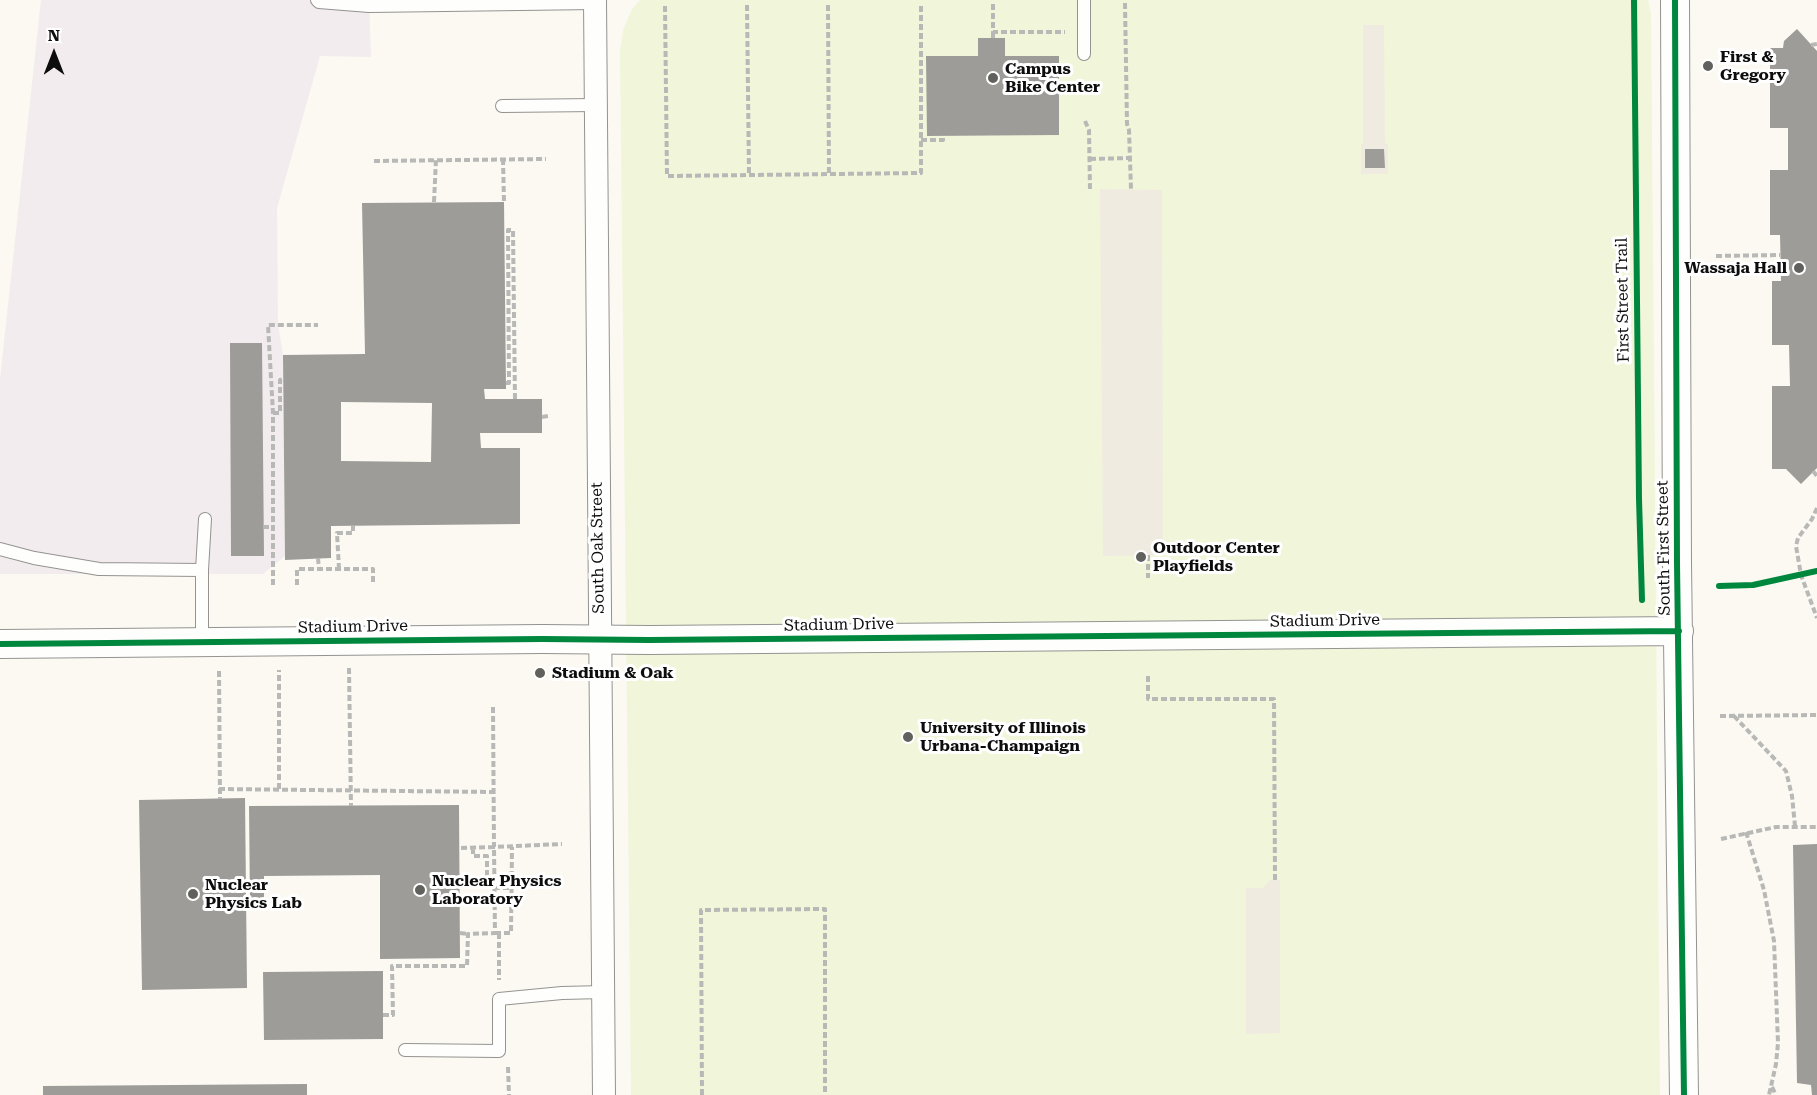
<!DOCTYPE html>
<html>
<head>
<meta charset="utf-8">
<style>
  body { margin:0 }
  #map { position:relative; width:1817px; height:1095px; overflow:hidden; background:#fbf9f2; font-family:"Roboto Serif",serif }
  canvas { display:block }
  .north { position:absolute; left:24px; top:24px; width:60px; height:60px; -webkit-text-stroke:4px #fff; paint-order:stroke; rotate:0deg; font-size:16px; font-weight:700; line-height:24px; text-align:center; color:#0d0d0d }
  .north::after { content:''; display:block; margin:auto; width:21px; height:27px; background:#0d0d0d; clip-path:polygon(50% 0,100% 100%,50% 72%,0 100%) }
</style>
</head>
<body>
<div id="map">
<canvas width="1817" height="1095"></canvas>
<div class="north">N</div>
</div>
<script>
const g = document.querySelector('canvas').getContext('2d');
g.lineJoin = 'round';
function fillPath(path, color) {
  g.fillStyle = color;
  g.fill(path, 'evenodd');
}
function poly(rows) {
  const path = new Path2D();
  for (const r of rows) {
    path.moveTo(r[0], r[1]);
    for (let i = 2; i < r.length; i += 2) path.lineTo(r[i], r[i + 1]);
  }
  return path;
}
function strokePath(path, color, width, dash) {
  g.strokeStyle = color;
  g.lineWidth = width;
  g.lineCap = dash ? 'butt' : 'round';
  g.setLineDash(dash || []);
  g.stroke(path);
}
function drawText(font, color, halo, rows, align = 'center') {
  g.font = font + ' "Roboto Serif",serif';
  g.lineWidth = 6;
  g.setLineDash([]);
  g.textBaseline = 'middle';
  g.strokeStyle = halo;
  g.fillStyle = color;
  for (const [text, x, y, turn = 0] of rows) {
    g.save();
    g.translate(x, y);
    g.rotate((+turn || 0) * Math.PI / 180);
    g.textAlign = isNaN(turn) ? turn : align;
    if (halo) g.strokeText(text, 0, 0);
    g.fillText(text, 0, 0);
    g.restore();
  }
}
fillPath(poly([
  [41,0,369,0,371,57,320,56,277,208,278,324,283,355,285,556,263,574,0,574,0,379]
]), '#f2ecef');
fillPath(poly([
  [640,0,1648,0,1651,14,1660,1095,631,1095,620,52,623,30,632,9]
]), '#f1f6da');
fillPath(poly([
  [1363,25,1384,25,1385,143,1388,144,1388,174,1361,174,1361,144,1363,144],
  [1100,189,1162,190,1163,555,1103,556],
  [1270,880,1280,880,1280,1033,1246,1034,1246,888,1263,888]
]), '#f0ebe1');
fillPath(poly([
  [1797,29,1817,51,1817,468,1801,484,1786,469,1772,469,1772,386,1790,386,1789,345,1772,345,1772,281,1781,281,1780,235,1770,235,1770,170,1788,170,1788,128,1770,128,1770,48,1783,48,1784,41],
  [978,38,1005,38,1005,56,1059,56,1059,135,927,136,926,56,978,56],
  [1365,149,1384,149,1385,168,1365,168],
  [504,202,506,389,484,389,485,399,542,399,542,433,480,433,481,448,520,448,520,524,331,526,331,558,285,560,283,355,365,354,362,203],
  [341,402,432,403,431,462,341,461],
  [230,343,262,343,264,556,231,556],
  [245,798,247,988,142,990,139,800],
  [459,805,460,958,380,959,380,875,264,876,264,904,250,904,249,806],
  [1817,844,1817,1095,1812,1095,1811,1085,1797,1083,1793,845],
  [383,971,383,1039,264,1040,263,972],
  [307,1084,307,1095,43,1095,43,1086]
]), '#9e9c98');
const service = poly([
  [317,0,319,2,369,6,595,3],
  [1084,54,1084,0],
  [502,106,596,105],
  [0,549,34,558,99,569,202,570,202,643],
  [202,570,205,519],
  [405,1050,499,1051,499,999,562,993,603,992]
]);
const minor = poly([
  [595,0,604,1095]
]);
const tertiary = poly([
  [1675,0,1677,563,1684,1095],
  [0,644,542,639,649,640,1679,631]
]);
strokePath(service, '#949390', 14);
strokePath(minor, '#949390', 24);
strokePath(tertiary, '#949390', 30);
strokePath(poly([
  [1125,3,1127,124,1129,130,1131,189],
  [993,4,993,32,1065,32],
  [747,5,749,175],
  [828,5,829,175],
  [665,6,667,176,921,173,921,5],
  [993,38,993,32],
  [1811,45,1817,44],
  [1085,121,1089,130,1090,189],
  [921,140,943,140,943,136],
  [503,159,504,202],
  [1090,159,1130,158],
  [374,161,546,159],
  [434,202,436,159],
  [1716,256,1780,255],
  [506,383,509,383,508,230,513,230,515,399],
  [273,413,280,413,280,380,283,379],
  [542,417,548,416],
  [1813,471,1817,476],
  [1817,508,1812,519,1798,538,1796,546,1801,575,1817,618],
  [263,527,273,527],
  [1148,555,1148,578],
  [318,558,319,569],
  [339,569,337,533,353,533,353,526],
  [273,585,273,413,268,325,318,325],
  [297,585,297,569,373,569,373,584],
  [349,668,351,806],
  [219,671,220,799],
  [1148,676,1148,699,1274,699,1275,880],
  [493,707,494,847,562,844],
  [1720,716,1817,715],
  [1734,716,1786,771,1792,796,1795,826],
  [219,789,494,792],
  [279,789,279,670],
  [1746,832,1764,890,1774,941,1778,1043,1776,1064,1769,1095],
  [1721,839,1776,827,1817,827],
  [473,848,473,856,487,856,487,886,494,886],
  [494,888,512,888],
  [460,933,468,934],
  [495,933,511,933,512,847],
  [499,933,499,980],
  [383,1015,393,1015,392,966,467,966,468,934,495,933,494,847,459,848],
  [508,1067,509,1095],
  [1772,1087,1776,1095],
  [702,1095,701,910,825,909,825,1095]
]), '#b8b8b6', 4, [6, 3]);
strokePath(service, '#fefefd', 12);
strokePath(minor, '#fefefd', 22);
strokePath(tertiary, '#fefefd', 28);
strokePath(poly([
  [1634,0,1639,499,1642,600],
  [1675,0,1677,563,1684,1095],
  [1719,586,1753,585,1817,571],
  [0,644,542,639,649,640,1679,631]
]), '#00873e', 6);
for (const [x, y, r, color] of [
  [1708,66,6,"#60605d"],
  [993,78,6,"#60605d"],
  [1799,268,6,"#60605d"],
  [1141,557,6,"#60605d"],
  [540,673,6,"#60605d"],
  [908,737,6,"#60605d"],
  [420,890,6,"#60605d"],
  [193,894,6,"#60605d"]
]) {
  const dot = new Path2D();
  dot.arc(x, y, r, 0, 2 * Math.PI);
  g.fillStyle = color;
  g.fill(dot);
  strokePath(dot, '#fff', 2);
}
drawText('bold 16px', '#0d0d0d', '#fff', [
  ["First &",1720,57],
  ["Gregory",1720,75],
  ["Campus",1005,69],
  ["Bike Center",1005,87],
  ["Wassaja Hall",1787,268,"right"],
  ["Outdoor Center",1153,548],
  ["Playfields",1153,566],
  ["Stadium & Oak",552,673],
  ["University of Illinois",920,728],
  ["Urbana-Champaign",920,746],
  ["Nuclear Physics",432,881],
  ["Laboratory",432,899],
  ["Nuclear",205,885],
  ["Physics Lab",205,903]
], 'left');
drawText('16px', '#0d0d0d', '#fff', [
  ["First Street Trail",1623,300,-91],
  ["South Oak Street",598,548,-91],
  ["South First Street",1664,548,-91],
  ["Stadium Drive",1325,621,-1],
  ["Stadium Drive",839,625,-1],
  ["Stadium Drive",353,627,-1]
]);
</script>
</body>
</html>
